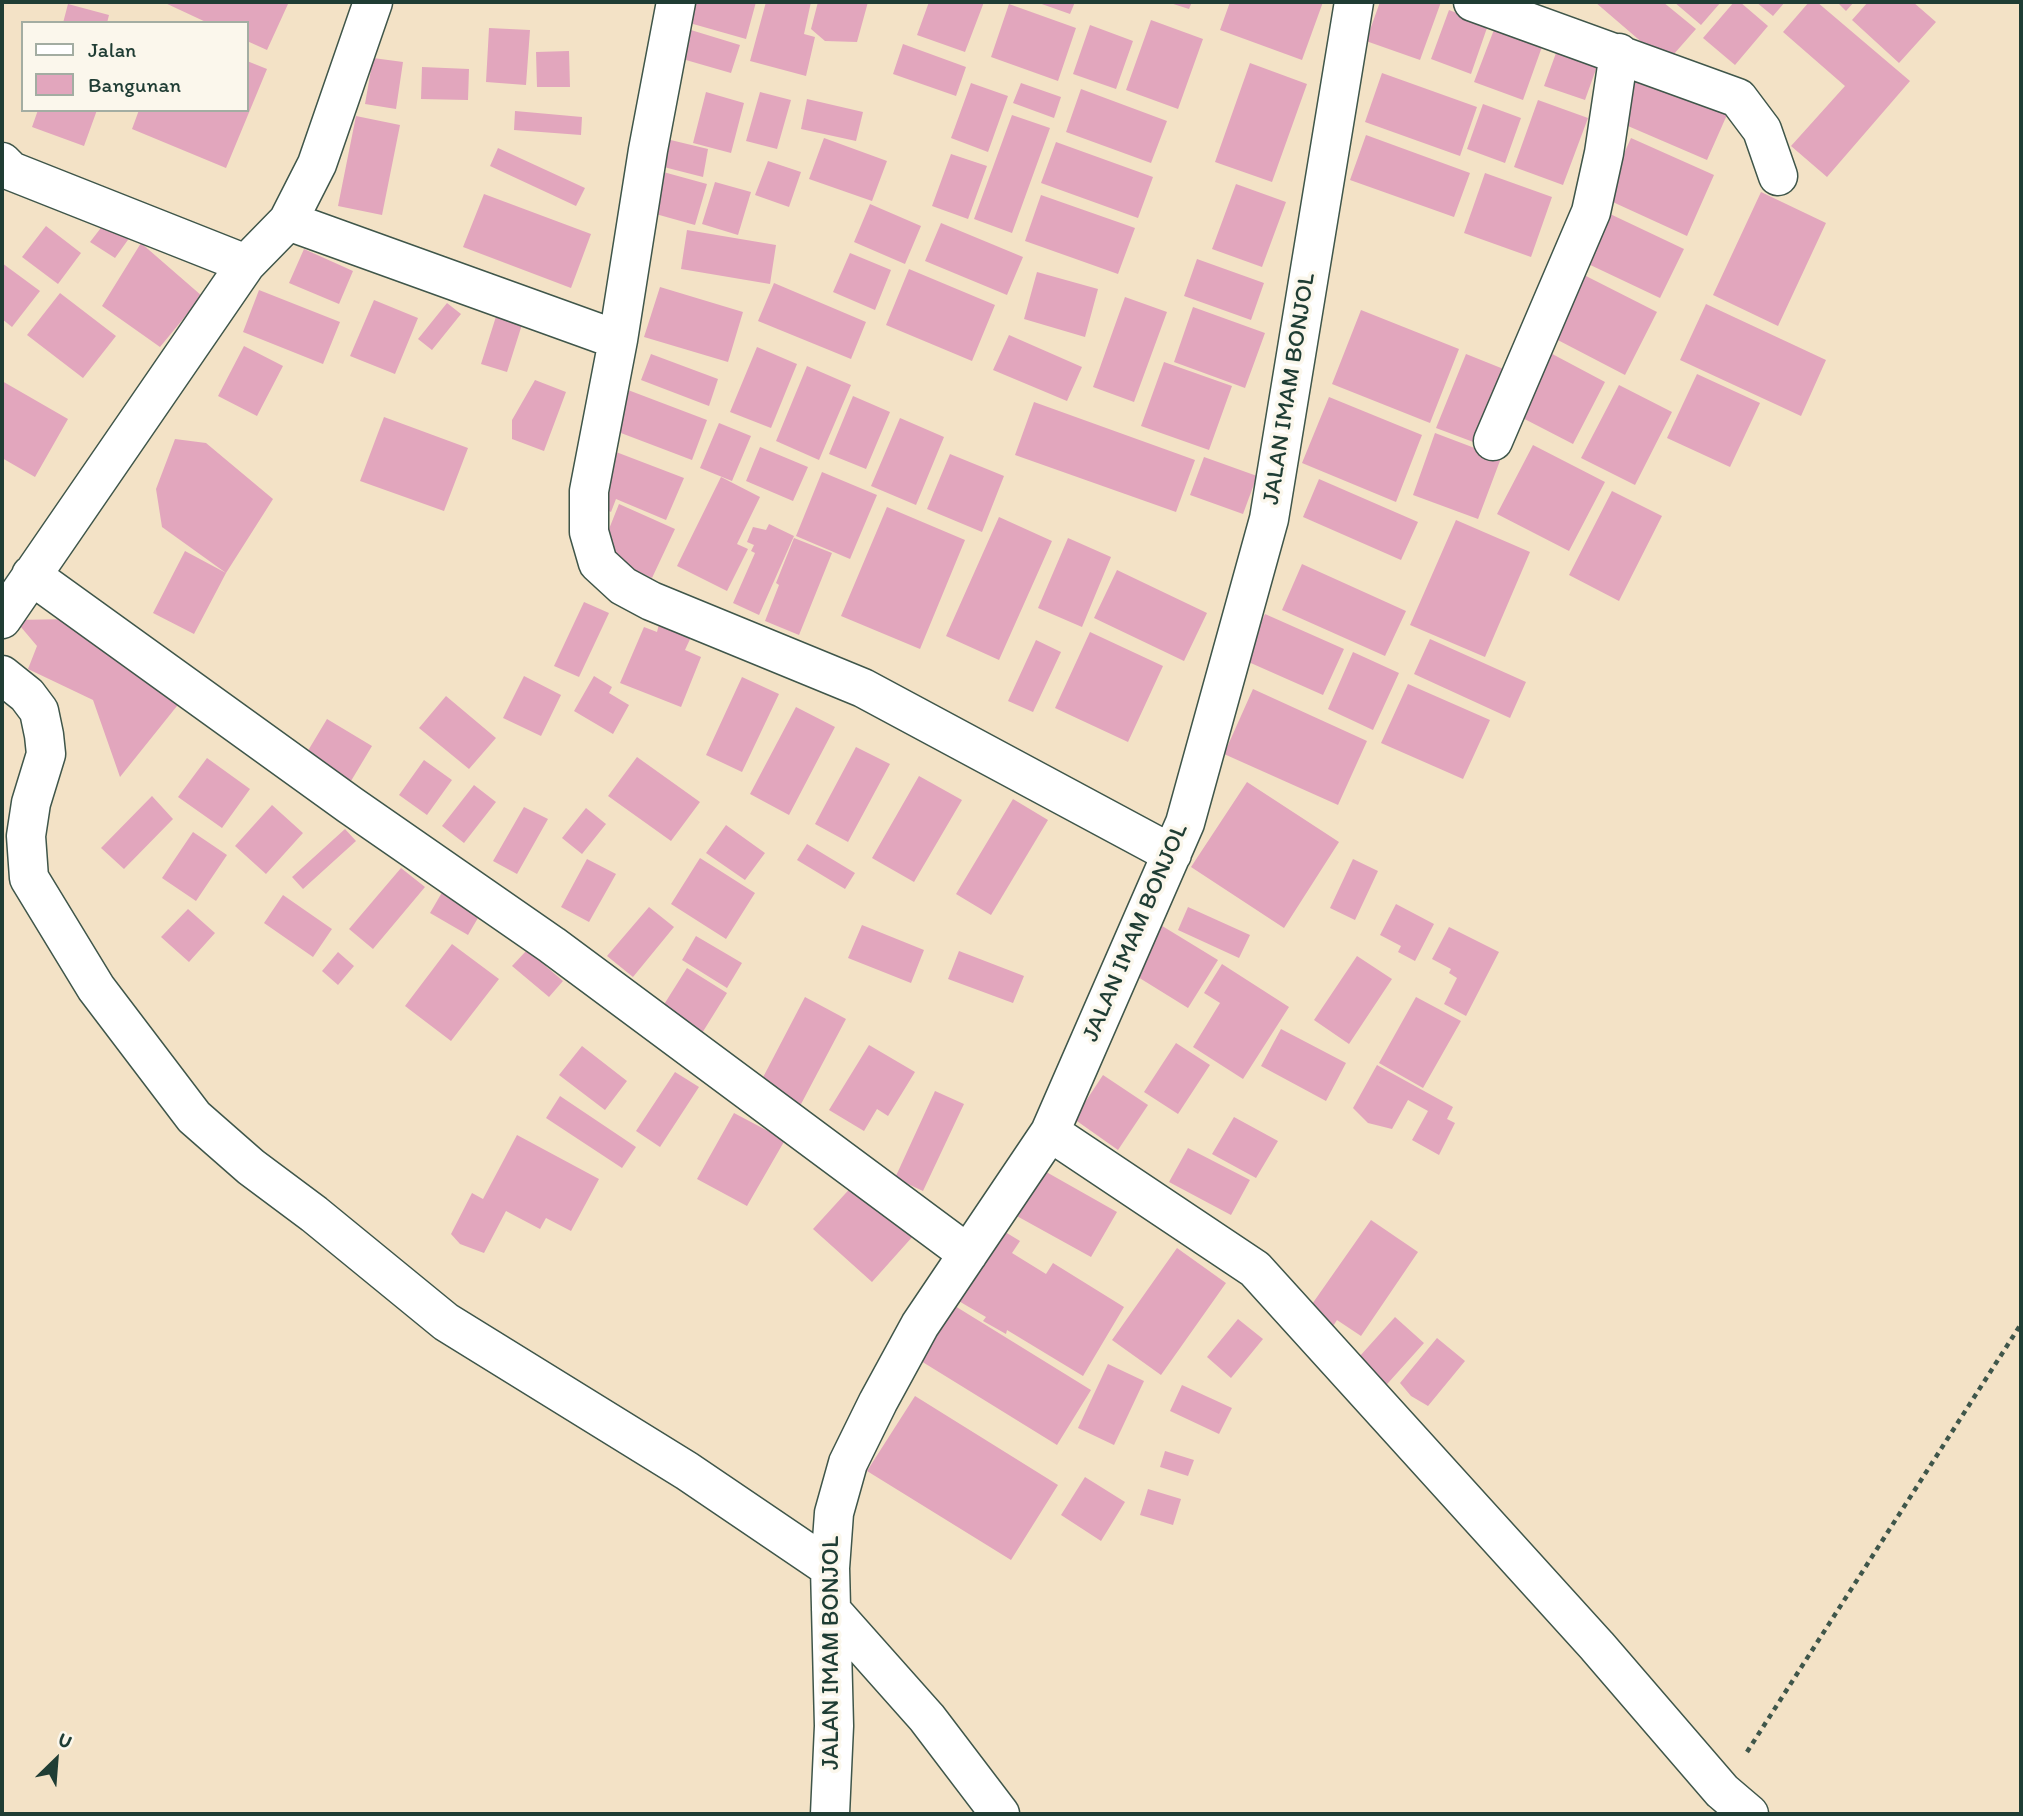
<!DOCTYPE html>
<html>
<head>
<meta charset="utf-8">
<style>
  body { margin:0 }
  #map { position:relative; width:2023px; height:1816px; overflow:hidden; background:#f3e2c6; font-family:Itim,sans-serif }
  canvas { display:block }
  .frame { position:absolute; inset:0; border:4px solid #1f3d34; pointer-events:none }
  .legend { position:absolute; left:21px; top:21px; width:228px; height:91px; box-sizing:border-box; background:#fbf7ec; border:2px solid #a3ada2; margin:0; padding:9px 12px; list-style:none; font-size:21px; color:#1f3d34 }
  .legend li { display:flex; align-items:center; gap:14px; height:35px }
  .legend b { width:35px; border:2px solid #a3ada2 }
  .north { position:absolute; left:21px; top:1725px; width:70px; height:70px; -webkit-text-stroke:5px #fbf7ec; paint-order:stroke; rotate:25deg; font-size:19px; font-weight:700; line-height:28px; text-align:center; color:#1f3d34 }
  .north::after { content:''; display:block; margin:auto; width:24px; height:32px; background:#1f3d34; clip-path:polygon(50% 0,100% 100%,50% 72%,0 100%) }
</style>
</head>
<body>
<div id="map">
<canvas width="2023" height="1816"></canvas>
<div class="frame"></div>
<ul class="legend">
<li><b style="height:9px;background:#fff"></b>Jalan</li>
<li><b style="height:19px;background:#e2a6bd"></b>Bangunan</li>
</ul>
<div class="north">U</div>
</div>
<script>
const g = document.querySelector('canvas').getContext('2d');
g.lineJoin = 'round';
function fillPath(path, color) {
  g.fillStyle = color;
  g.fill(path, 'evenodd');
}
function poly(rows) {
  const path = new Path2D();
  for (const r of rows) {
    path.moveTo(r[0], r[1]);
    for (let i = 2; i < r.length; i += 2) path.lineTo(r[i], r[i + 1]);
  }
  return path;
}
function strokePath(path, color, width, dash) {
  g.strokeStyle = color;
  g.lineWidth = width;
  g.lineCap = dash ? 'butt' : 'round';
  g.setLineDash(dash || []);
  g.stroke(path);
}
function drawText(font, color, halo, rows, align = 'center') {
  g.font = font + ' Itim,sans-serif';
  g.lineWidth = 7;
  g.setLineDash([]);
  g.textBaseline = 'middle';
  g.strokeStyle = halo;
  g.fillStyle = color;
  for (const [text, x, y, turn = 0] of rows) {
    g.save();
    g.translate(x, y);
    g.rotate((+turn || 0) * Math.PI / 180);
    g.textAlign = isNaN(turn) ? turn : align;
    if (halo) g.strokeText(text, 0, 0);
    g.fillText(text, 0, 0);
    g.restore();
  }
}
fillPath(poly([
  [163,2,283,2,288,4,267,50,247,41,247,23,208,23],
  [684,2,756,2,746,39,679,20],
  [766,2,811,2,804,34,815,37,806,76,750,61],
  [818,2,868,2,857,42,825,41,811,29],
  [929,2,984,2,965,52,917,35],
  [1036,2,1075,2,1070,14],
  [1167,2,1192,2,1189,9],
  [1230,2,1323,2,1302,60,1220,30],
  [1380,2,1441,2,1420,60,1366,41],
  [1595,2,1663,2,1696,29,1666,63],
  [1674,2,1721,2,1701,25],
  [1734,2,1740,2,1768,26,1735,65,1703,38],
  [1756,2,1785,2,1773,16],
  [1809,2,1817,2,1910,81,1827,177,1791,146,1845,86,1783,32],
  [1837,2,1854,2,1846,11],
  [1868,2,1913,2,1936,22,1899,63,1852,20],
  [68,4,109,15,107,23,63,23],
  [1009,4,1076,28,1058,81,991,57],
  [1449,10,1488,25,1471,74,1431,59],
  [1151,20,1203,39,1178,109,1126,90],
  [1090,25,1133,41,1116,89,1073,74],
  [681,27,740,45,731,73,672,56],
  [1495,27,1543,44,1523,100,1474,82],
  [489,28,530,30,526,85,486,82],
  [1560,42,1600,58,1585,100,1544,86],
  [903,44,966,67,956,96,893,74],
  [569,51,570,87,537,87,536,52],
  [373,58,403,62,396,109,365,104],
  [247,61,267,69,226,168,132,129,139,110,247,110],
  [1250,63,1307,84,1272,182,1215,162],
  [422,67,469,69,468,100,421,99],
  [1636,68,1730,108,1707,160,1614,120],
  [1382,73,1477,107,1460,156,1365,122],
  [971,83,1008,96,988,152,951,138],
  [1021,83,1061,97,1054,118,1013,103],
  [1081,89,1167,121,1151,163,1066,132],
  [706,92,744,103,731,153,693,143],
  [760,92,791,100,777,149,746,141],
  [807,99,863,112,856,141,801,129],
  [1538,100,1588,118,1563,185,1514,167],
  [1483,104,1521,118,1505,163,1467,149],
  [38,110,97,110,84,146,32,127],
  [515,111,582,117,581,135,514,130],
  [1012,115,1050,128,1012,233,974,219],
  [356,116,400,125,382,215,338,206],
  [1366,135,1470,173,1454,217,1350,180],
  [654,136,708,149,703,177,648,163],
  [824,138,887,161,872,201,809,179],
  [1631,138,1714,175,1687,236,1604,198],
  [1056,142,1153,177,1138,218,1041,183],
  [498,148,585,188,576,206,490,166],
  [951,154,987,166,968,219,932,206],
  [768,161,801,172,789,207,755,195],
  [656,170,707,184,695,225,645,211],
  [1485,173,1552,197,1531,257,1464,233],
  [715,182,751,192,738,235,702,224],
  [1236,184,1286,202,1262,267,1212,249],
  [1761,192,1826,223,1778,326,1713,295],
  [484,194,591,234,571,288,463,247],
  [1041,195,1135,228,1118,274,1025,241],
  [870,204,921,226,905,264,854,242],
  [1608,213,1684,249,1660,298,1584,262],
  [107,220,130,237,115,258,90,242],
  [941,223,1023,257,1007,295,925,261],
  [46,226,81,253,58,284,22,257],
  [687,230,776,245,770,284,681,269],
  [141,243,202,296,160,347,102,306],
  [304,249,353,271,339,304,289,283],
  [850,253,891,270,875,310,833,292],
  [1197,259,1264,283,1251,320,1184,296],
  [2,263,40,291,12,327,2,319],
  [909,269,995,305,972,361,886,325],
  [1037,272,1098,289,1085,337,1024,319],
  [1584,275,1657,312,1625,375,1552,337],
  [774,283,866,322,851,359,758,321],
  [660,287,743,312,728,362,644,337],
  [259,290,340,322,323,364,243,332],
  [60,293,116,336,83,378,27,335],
  [1125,297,1167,312,1134,402,1093,387],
  [374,300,418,318,395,374,350,356],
  [447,303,461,314,432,350,418,339],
  [1706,304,1826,360,1801,416,1680,360],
  [499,307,525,315,507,372,481,364],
  [1193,307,1265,333,1245,388,1174,362],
  [1361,310,1459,349,1430,423,1332,384],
  [1009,335,1082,367,1067,401,993,370],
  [244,346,283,366,257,416,218,396],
  [757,347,797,364,771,428,730,412],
  [1541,348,1605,382,1573,444,1509,411],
  [651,354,718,379,709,406,641,380],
  [1466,354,1506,370,1476,443,1436,428],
  [1164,362,1232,386,1209,450,1141,426],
  [807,366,851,385,819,460,776,441],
  [1697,374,1760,403,1730,467,1667,438],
  [535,380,566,392,544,451,512,439,512,420],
  [2,381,68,419,35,477,2,458],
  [1619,385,1672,412,1635,485,1581,458],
  [628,390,707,420,692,460,613,430],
  [853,396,890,412,866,469,829,454],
  [1329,397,1422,435,1396,502,1302,463],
  [1034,402,1195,460,1176,512,1015,455],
  [384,417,468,448,444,511,360,481],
  [900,418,944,437,916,505,871,486],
  [719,423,751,436,732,481,700,468],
  [1435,433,1501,458,1478,519,1413,495],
  [175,439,206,443,273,499,226,573,162,527,156,489],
  [1533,445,1605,482,1569,551,1497,514],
  [603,447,684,478,666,520,616,499,611,512,590,502],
  [760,447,808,467,793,501,746,481],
  [950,454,1004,476,982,532,927,509],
  [1204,457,1257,476,1243,514,1190,495],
  [822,472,877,495,850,559,796,536],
  [721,477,760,497,737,544,748,549,727,591,677,566],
  [1319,479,1418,522,1401,560,1303,517],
  [1612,491,1662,516,1619,601,1569,575],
  [619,504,675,529,652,578,620,564,597,559],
  [887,507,965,540,920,649,841,616],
  [999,517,1052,541,999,660,946,636],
  [1456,520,1530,552,1485,657,1410,625],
  [769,524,794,536,759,615,733,603,755,553,751,551,754,545,747,542,753,527,766,530],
  [794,538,832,553,799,635,765,621,779,585,776,583],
  [1068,538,1111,557,1082,627,1038,608],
  [185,551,226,573,194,634,153,613],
  [1302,564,1406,611,1385,656,1282,610],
  [1117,570,1207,613,1184,661,1094,618],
  [584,602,609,613,579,677,554,666],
  [1265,614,1344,649,1323,695,1244,660],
  [70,619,181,701,120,777,93,700,28,669,37,646,15,620],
  [659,624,691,637,685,650,701,657,681,707,620,683,644,627,657,632],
  [1090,632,1163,666,1128,742,1055,708],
  [1430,639,1526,682,1510,718,1414,674],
  [1036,640,1061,652,1033,712,1008,701],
  [1353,652,1399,673,1373,730,1328,709],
  [524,676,561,695,541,736,503,718],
  [594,676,612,687,609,693,629,705,613,734,574,711],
  [742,677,779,694,742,772,706,755],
  [1408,684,1490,720,1463,779,1381,743],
  [1253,689,1367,741,1338,805,1224,754],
  [446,696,496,738,469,769,419,728],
  [796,707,835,727,789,815,750,794],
  [327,719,372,746,351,781,306,754],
  [856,747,890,764,848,842,815,824],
  [637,757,700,802,671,841,608,796],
  [207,758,250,789,222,828,178,797],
  [424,760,452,780,427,815,399,795],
  [919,776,962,800,914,882,872,858],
  [1247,782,1339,842,1284,928,1191,867],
  [474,785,496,802,464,843,442,826],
  [152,796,173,819,124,869,101,848],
  [1013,799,1048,820,991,915,956,894],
  [272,805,303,833,266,874,235,846],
  [524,807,548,819,517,874,493,861],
  [586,808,606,824,582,854,562,838],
  [726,825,765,853,745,880,706,853],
  [345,829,356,841,303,889,292,877],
  [193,832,227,855,196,901,162,878],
  [807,844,855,873,845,889,797,860],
  [700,858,755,893,726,939,671,904],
  [587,859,616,874,589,922,561,907],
  [1353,859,1378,871,1355,920,1330,908],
  [401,868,425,887,373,949,349,929],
  [444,889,482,911,468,935,430,913],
  [283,895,332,929,313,957,264,923],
  [1396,904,1434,924,1415,961,1398,952,1401,946,1380,935],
  [649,907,674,927,633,977,607,956],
  [1188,907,1250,935,1239,958,1178,930],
  [188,909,215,933,189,962,161,937],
  [1154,921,1218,960,1188,1008,1125,969],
  [862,925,924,950,911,983,848,958],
  [1449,927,1499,952,1466,1016,1444,1004,1457,978,1449,973,1451,969,1432,959],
  [696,936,742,963,727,988,682,960],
  [452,944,499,979,451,1041,405,1006],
  [527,950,563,981,549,997,512,966],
  [959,951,1024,976,1013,1003,948,979],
  [338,952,354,966,338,985,322,971],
  [1357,956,1392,979,1349,1044,1314,1020],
  [1222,964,1289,1007,1243,1079,1193,1047,1220,1003,1204,993],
  [687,968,727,993,694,1046,658,1014],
  [805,997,846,1019,800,1106,759,1085],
  [1416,997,1461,1021,1423,1088,1379,1063],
  [1281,1029,1346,1063,1326,1101,1261,1066],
  [1176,1043,1210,1065,1178,1114,1144,1092],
  [869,1045,915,1072,888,1116,877,1109,864,1131,829,1110],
  [582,1046,627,1081,605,1110,559,1075],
  [1377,1065,1453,1107,1447,1119,1455,1123,1439,1155,1412,1140,1428,1111,1408,1100,1392,1129,1368,1123,1353,1108],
  [675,1072,699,1087,660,1147,636,1131],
  [1103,1075,1148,1105,1118,1150,1074,1119],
  [935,1091,964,1104,923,1191,895,1178],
  [560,1096,636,1147,622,1168,546,1118],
  [734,1113,785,1140,747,1206,697,1179],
  [1234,1117,1278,1141,1256,1178,1212,1154],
  [517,1135,599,1179,571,1231,546,1218,540,1229,506,1211,484,1253,460,1244,451,1234,472,1193,483,1199],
  [1188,1148,1250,1180,1231,1215,1169,1182],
  [1041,1169,1117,1212,1091,1257,1015,1215],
  [855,1183,914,1235,872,1282,813,1229],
  [1371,1220,1418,1252,1361,1336,1337,1320,1328,1334,1303,1317],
  [992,1224,1020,1241,1012,1253,1046,1274,1053,1263,1124,1307,1083,1376,1007,1330,1006,1334,983,1321,986,1317,945,1293],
  [1177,1248,1226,1283,1161,1375,1112,1340],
  [942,1298,1091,1390,1057,1445,908,1353],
  [1395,1317,1424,1343,1380,1392,1351,1366],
  [1238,1319,1263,1339,1231,1378,1207,1357],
  [1437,1338,1465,1361,1428,1406,1411,1396,1400,1383],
  [1108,1364,1144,1381,1114,1445,1078,1428],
  [1182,1385,1232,1408,1219,1434,1170,1411],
  [915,1396,1058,1485,1011,1560,867,1471],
  [1165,1451,1194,1460,1188,1476,1160,1467],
  [1085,1477,1125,1502,1101,1541,1061,1515],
  [1148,1489,1181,1499,1173,1525,1140,1515]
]), '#e2a6bd');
const minor = poly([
  [676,2,648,150,618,340,589,491,589,532,598,563,623,586,651,601,863,688,1172,854],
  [1473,2,1738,98,1762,130,1778,176],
  [2,162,11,171,246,264],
  [288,221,618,340],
  [1493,441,1591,212,1604,153,1619,53],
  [31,575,350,805,552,945,968,1254],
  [2,619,246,264,288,221,317,164,373,2],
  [2,675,27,695,39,711,44,735,46,754,31,803,26,836,29,878,96,988,194,1117,251,1167,314,1214,446,1322,687,1471,830,1568],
  [1050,1132,1255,1269,1597,1646,1722,1791,1749,1814],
  [831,1610,927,1718,1000,1814],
  [830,1814,834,1726,830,1568,834,1513,848,1463,878,1402,920,1325,1050,1132,1185,823,1269,519,1354,2]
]);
strokePath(minor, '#3f564a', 41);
strokePath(poly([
  [1747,1752,2021,1324]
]), '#3f564a', 4.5, [5, 5]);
strokePath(minor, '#fff', 38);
drawText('24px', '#1f3d34', '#fbf7ec', [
  ["JALAN IMAM BONJOL",1290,389,-81],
  ["JALAN IMAM BONJOL",1136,933,-67],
  ["JALAN IMAM BONJOL",832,1653,-90]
]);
</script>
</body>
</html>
